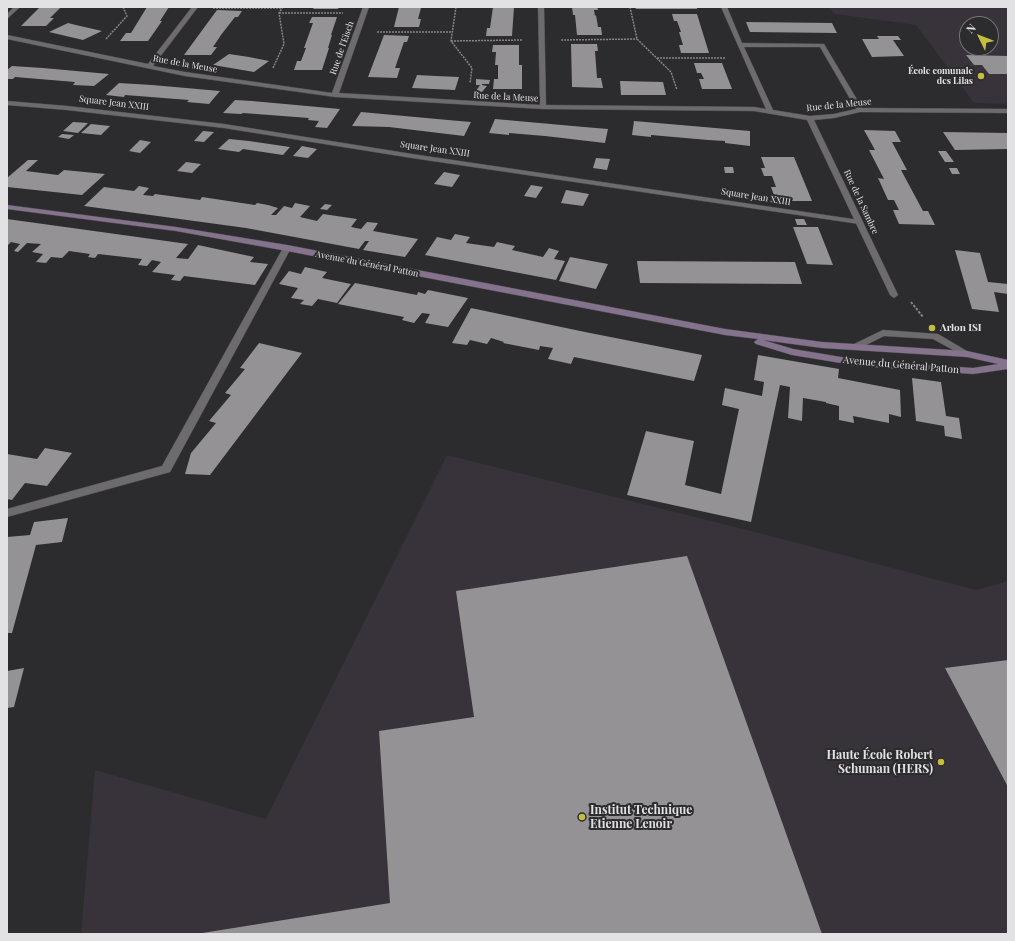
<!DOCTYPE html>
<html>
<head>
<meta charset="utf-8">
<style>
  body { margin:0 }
  #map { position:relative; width:1015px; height:941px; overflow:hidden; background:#2c2b2d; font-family:"Playfair Display",serif }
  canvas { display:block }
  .frame { position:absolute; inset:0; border:8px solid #e2e1e3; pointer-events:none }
  .north { position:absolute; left:959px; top:16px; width:40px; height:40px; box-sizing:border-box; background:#2c2b2d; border:1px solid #757476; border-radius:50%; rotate:313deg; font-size:11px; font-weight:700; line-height:16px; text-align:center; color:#e2e1e3 }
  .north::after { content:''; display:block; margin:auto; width:14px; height:18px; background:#c4bd3e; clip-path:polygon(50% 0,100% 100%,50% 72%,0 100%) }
</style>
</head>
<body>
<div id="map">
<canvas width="1015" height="941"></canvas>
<div class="frame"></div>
<div class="north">N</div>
</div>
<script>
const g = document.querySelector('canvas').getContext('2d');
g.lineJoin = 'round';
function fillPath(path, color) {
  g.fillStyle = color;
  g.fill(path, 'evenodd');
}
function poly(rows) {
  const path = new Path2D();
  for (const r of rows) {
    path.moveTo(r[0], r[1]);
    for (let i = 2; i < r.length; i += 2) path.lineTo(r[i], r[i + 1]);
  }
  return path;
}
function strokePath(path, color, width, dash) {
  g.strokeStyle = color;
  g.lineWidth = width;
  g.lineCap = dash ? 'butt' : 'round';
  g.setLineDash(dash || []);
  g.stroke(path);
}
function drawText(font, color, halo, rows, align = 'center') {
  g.font = font + ' "Playfair Display",serif';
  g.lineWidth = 4;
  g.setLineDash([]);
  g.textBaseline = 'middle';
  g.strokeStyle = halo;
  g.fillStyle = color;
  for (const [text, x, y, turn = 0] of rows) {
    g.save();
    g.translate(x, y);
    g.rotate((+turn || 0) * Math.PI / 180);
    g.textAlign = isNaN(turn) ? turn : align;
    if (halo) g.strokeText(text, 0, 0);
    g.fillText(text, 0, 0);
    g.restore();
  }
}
fillPath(poly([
  [828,7,1008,7,1008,104,974,103,916,25,835,14],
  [967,24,991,24,991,48,967,48],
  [447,455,771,536,976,590,1008,581,1008,934,81,934,95,770,266,819]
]), '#38323a');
fillPath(poly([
  [40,7,61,7,50,18,54,18,46,26,21,26],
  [147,7,169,7,160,21,162,21,148,41,120,41,126,33,131,33],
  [314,7,339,7,338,9,313,9],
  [399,7,420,7,421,8,418,19,421,19,419,27,394,27],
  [493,7,514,7,512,36,486,36,487,28,490,28],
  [572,7,597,7,598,10,594,10,595,16,596,15,598,27,601,27,602,35,577,35,575,15,573,15],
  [635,7,697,7,697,9,636,9],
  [217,10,242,11,238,17,235,17,221,35,213,47,217,47,211,55,184,55],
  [672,14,697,14,709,53,681,53,679,45,683,45,679,32,681,32,677,21,674,21],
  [312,17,337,17,331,35,332,35,328,48,329,48,322,70,294,70,297,61,301,61,306,48,304,48,313,23,309,23],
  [746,22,832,23,837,33,750,32],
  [68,23,76,25,102,31,83,40,49,32],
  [384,35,409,36,407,42,404,42,395,68,400,68,397,78,368,77],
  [877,36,898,36,901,40,893,40,904,56,872,57,862,39,879,39],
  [571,44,597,44,598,51,595,51,597,78,601,78,603,88,572,87],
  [493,45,519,45,519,65,522,65,522,89,493,89,494,79,498,79,498,65,495,65,496,52,492,52],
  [229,54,249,57,269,61,254,72,213,65],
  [966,55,1008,56,1008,74,989,74,982,65,974,65],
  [694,63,722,63,732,89,702,89,699,79,704,79,701,73,697,73],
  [12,66,43,68,109,74,94,86,73,85,75,82,15,77,13,79,7,79,7,70],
  [417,75,436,76,459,77,455,90,412,88],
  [476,79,490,80,489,84,482,84,482,85,487,86,482,92,476,91,480,85,476,85],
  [620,81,663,82,666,95,621,95],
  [119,83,152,85,220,91,209,104,187,102,189,100,125,95,124,97,106,95],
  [235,100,252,101,340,109,327,128,315,127,319,121,308,120,309,118,243,113,241,114,223,113],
  [361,112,448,120,471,122,464,136,389,127,352,126],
  [495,119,584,127,608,129,605,143,545,136,509,133,509,135,489,133],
  [634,121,750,131,750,146,725,143,725,141,708,140,651,135,651,137,632,135],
  [73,122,88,123,78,133,63,131],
  [91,124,110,126,101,135,81,133],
  [864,130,895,131,901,142,892,142,907,170,901,170,923,211,928,211,935,225,899,224,893,210,899,210,894,200,888,200,878,178,884,179,869,150,875,150],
  [203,131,214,132,204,142,194,141],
  [943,132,1008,133,1008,149,955,150],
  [62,134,74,135,69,139,58,137],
  [229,139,249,141,290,147,283,155,243,149,239,152,218,149],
  [140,140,151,142,140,153,129,151],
  [302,146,317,149,308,158,293,156],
  [938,151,946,151,954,162,945,162],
  [761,157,794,157,812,201,776,201,771,187,776,187,772,176,764,176,761,168,765,168],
  [596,158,610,159,607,170,593,168],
  [28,160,38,160,26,171,58,175,64,170,105,174,82,195,7,187,7,178],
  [186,162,201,164,192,173,177,171],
  [724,167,733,167,734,173,725,173],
  [949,168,957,168,960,174,952,174],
  [444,172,460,175,452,187,434,184],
  [531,185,543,187,536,198,524,196],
  [139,186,149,188,143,195,153,196,155,194,200,200,202,197,255,205,257,203,268,205,278,208,271,215,276,215,284,206,292,208,295,203,310,206,300,217,317,221,323,214,357,219,351,227,361,229,367,222,378,223,373,231,418,239,405,257,363,250,369,241,365,241,359,249,246,228,84,206,104,187,134,191],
  [566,190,589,194,583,206,561,203],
  [325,204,332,205,327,210,320,209],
  [7,219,188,244,176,258,188,259,198,245,254,257,250,262,268,264,255,285,184,276,180,281,171,280,175,275,152,272,161,262,152,260,147,266,138,265,142,259,98,254,95,258,88,257,90,254,69,251,62,258,51,257,46,263,36,262,43,254,32,252,41,244,27,243,18,252,14,251,20,244,11,242,7,246],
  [795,219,804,219,807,225,797,225],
  [793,227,818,227,833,265,807,264],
  [455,234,470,237,466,243,494,247,497,242,515,246,512,250,543,257,549,248,559,251,554,259,565,261,556,280,425,255,437,237,451,240],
  [955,250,980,253,988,282,1008,284,1008,294,994,292,999,312,972,309],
  [570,257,608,264,596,289,559,281],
  [637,261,795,262,802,284,640,283],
  [305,267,327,272,322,278,351,284,337,303,318,299,312,306,300,304,304,300,291,298,298,288,279,284,289,271,301,274],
  [355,283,417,295,418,292,425,294,428,290,468,298,448,327,425,323,430,314,422,313,414,323,402,320,404,317,338,304],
  [471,308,585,332,702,355,694,381,574,357,571,364,548,359,553,348,540,346,539,350,503,343,504,342,491,338,487,344,470,340,467,345,452,343],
  [259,343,302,353,210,475,185,474,191,453,216,423,209,421,231,395,225,393,245,369,240,368],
  [758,355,839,369,838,378,900,390,901,417,889,414,889,423,853,416,854,423,839,420,839,406,826,403,826,402,803,398,802,421,788,418,790,387,780,385,751,522,627,495,646,431,694,441,685,485,721,494,739,409,722,405,725,388,762,396,764,382,754,380],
  [912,378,941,382,946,416,959,418,962,439,945,436,944,426,916,421],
  [45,448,72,453,47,486,25,483,12,500,7,499,7,454,37,459],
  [68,518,62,542,36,545,12,633,7,633,7,537,30,535,34,522],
  [687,556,822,934,196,934,390,903,379,731,474,717,456,591],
  [1008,660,1008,787,945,668],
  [24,668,14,707,7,708,7,671]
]), '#949295');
const service = poly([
  [7,101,67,106,224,124,412,154,859,220,863,222,859,224,412,158,224,128,67,110,7,105,7,101],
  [287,245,291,248,170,472,7,517,7,509,162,466,283,248,287,245],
  [883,330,938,334,972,354,967,357,964,356,933,339,884,336,858,349,852,349,850,347,852,345,883,330]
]);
const minor = poly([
  [14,7,20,7,7,19,7,14,14,7],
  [192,7,198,7,153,66,185,72,332,93,363,7,369,7,339,93,540,105,538,7,544,7,546,105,754,107,766,109,721,7,727,7,742,43,824,44,862,108,1008,109,1008,113,860,112,834,118,814,120,898,295,894,298,890,295,807,120,754,111,543,109,335,97,185,76,7,39,7,35,148,64,192,7],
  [744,47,820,47,856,109,834,114,810,116,773,110,744,47]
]);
const secondary = poly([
  [7,205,176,227,287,245,725,329,822,342,967,351,1008,360,1008,369,973,374,859,366,792,355,756,344,754,342,758,339,725,335,287,251,176,231,7,209,7,205],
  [763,340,822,348,967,357,998,364,973,368,859,360,793,349,763,340]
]);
strokePath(service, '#4a494b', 1);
strokePath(minor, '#4a494b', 1);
strokePath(secondary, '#4a494b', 1);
strokePath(poly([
  [456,7,451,41,472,68,470,83],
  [630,7,637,39,671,72,677,90],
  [213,8,282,8],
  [279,13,343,13],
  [377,32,452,32],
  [106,39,127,16,123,7],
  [561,40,637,39],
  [451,41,522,40],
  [657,58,726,58],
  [273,68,284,44,279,13,283,7]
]), '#868587', 1.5, [2, 1]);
strokePath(poly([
  [911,302,923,317]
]), '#868587', 2, [2.5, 1.5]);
fillPath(service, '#6d6b6e');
fillPath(minor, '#6d6b6e');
fillPath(secondary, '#85738d');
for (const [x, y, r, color] of [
  [981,76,4,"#c4bd3e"],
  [932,328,4,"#c4bd3e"],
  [941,762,4,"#c4bd3e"],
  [582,817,4,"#c4bd3e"]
]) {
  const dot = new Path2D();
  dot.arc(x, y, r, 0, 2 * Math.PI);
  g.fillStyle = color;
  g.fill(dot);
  strokePath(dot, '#2c2b2d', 1.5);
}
drawText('9px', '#e2e1e3', '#2c2b2d', [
  ["Rue de l'Eisch",342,48,-71],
  ["Rue de la Meuse",185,64,10],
  ["Rue de la Meuse",506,97,3],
  ["Square Jean XXIII",114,103,7],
  ["Rue de la Meuse",839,105,-6],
  ["Square Jean XXIII",435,149,8],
  ["Square Jean XXIII",756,197,9],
  ["Rue de la Sambre",861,202,65],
  ["Avenue du Général Patton",367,264,11]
]);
drawText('bold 9px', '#e2e1e3', '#2c2b2d', [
  ["École comunale",973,71],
  ["des Lilas",973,81]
], 'right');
drawText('bold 10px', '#e2e1e3', '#2c2b2d', [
  ["Arlon ISI",940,328]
], 'left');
drawText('10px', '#e2e1e3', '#2c2b2d', [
  ["Avenue du Général Patton",901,365,5]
]);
drawText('bold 12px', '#e2e1e3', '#2c2b2d', [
  ["Haute École Robert",933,755],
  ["Schuman (HERS)",933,769],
  ["Institut Technique",590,810,"left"],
  ["Etienne Lenoir",590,824,"left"]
], 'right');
</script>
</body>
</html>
